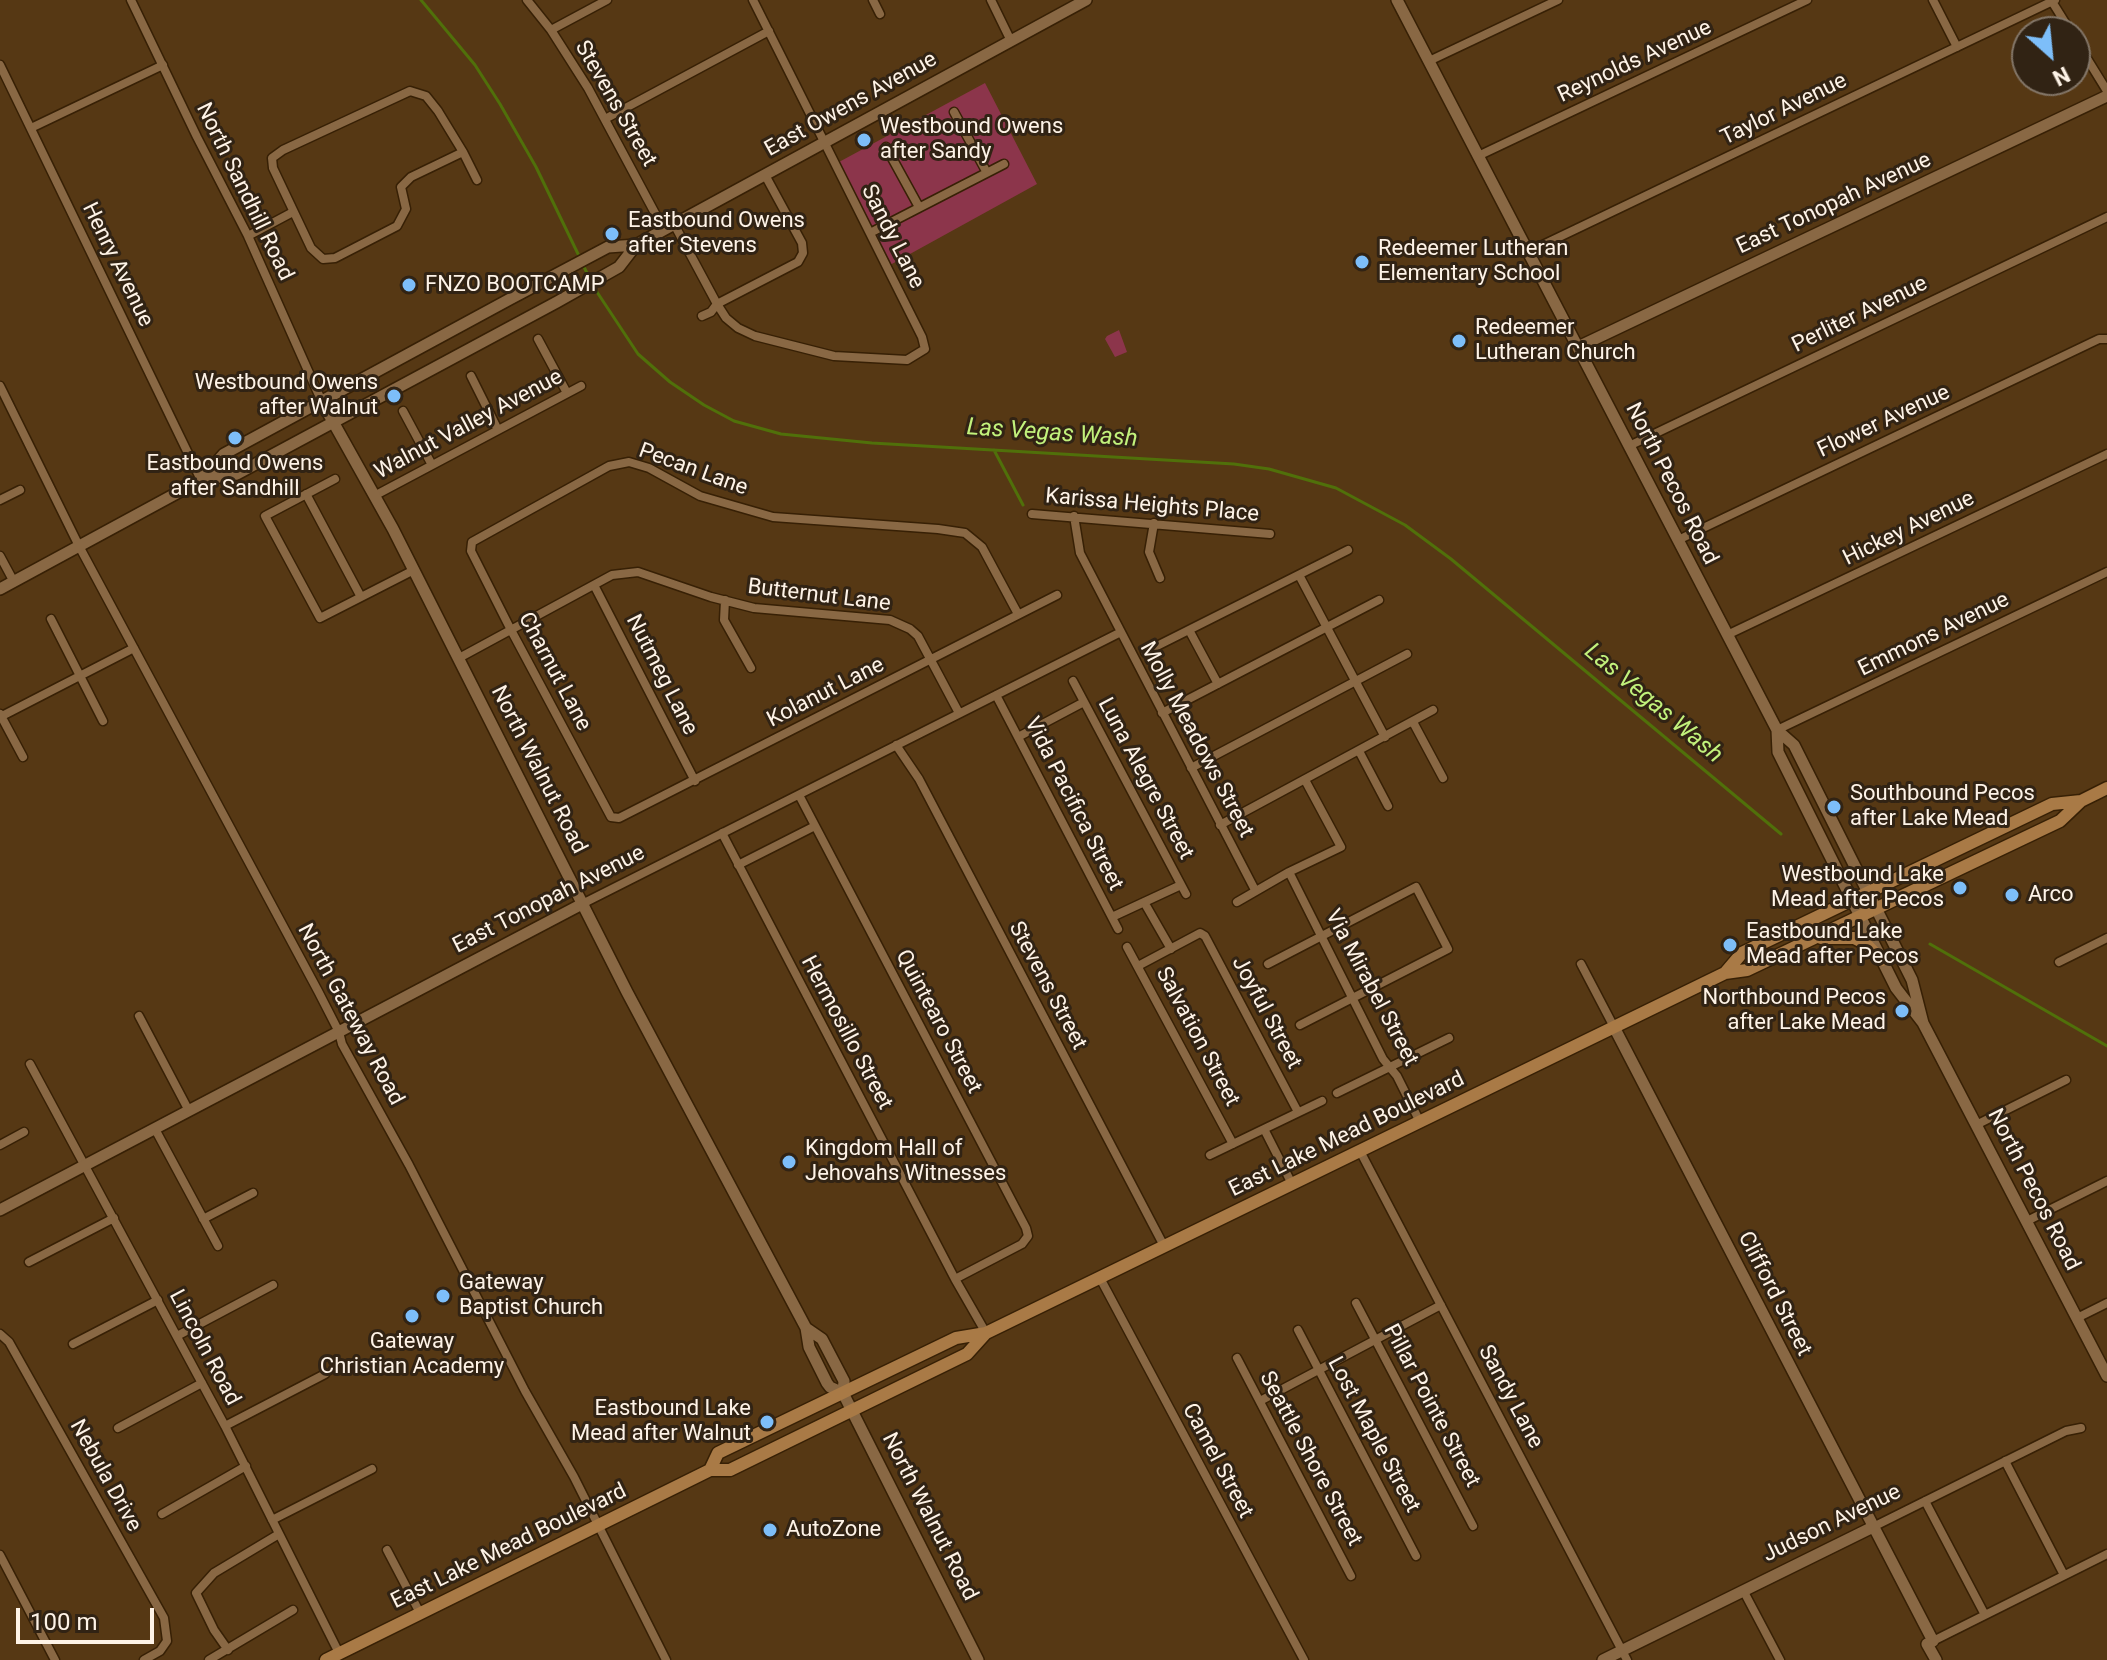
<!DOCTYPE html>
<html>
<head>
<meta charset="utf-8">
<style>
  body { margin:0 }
  #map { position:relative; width:2107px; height:1660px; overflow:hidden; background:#563814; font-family:Roboto,sans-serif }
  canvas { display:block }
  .north { position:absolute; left:2011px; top:16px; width:80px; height:80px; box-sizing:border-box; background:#312314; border:2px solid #837668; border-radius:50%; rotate:153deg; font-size:22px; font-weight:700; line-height:32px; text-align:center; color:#fef3e7 }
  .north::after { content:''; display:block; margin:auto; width:28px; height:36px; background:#7dbef9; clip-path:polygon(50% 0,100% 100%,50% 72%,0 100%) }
  .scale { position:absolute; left:16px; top:1608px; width:138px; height:36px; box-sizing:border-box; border:4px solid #fef3e7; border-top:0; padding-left:10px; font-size:24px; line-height:28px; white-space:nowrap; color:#fef3e7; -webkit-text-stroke:6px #312314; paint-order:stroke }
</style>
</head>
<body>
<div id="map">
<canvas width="2107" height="1660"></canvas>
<div class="north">N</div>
<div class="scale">100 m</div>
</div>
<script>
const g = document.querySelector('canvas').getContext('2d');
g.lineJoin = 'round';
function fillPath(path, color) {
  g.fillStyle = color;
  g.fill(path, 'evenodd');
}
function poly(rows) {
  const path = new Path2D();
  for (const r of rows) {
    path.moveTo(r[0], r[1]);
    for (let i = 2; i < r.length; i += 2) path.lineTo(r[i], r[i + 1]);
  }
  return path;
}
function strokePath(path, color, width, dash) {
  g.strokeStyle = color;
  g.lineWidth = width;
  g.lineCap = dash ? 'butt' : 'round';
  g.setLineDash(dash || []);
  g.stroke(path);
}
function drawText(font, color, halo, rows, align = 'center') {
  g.font = font + ' Roboto,sans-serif';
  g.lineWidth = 6;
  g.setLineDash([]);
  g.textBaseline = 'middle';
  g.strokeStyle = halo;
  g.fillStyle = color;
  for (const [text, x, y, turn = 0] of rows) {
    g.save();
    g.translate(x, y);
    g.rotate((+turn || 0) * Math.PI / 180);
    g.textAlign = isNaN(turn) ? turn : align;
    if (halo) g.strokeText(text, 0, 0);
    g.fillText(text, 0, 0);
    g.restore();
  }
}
fillPath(poly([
  [985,83,1037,184,890,265,839,162],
  [1119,330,1127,352,1115,357,1105,339,1107,336]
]), '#8c354b');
strokePath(poly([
  [421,0,475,65,500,104,536,167,580,258],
  [583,265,590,279],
  [593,286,638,354,670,382,704,405,734,421,781,434,872,443,1234,464,1269,469,1336,488,1405,525,1451,559,1781,834],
  [994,450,1023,505],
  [1930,944,2107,1046]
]), '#50700a', 3);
const street = poly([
  [131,0,197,137,248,236,322,402],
  [527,0,551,30,588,88,664,230],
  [873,0,880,14],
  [991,0,1011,41],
  [1933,0,1957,47],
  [2051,0,2071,32],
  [551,30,607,0],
  [2075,39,2107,91],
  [1429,61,1558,0],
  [0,65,201,480],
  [954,112,986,171],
  [605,119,769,31],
  [31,128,163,65],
  [886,147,919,207],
  [463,152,411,177,401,187,406,209,397,226,335,258,323,259,311,248,273,168,272,158,283,150,410,91,426,96,438,111,463,152,477,180],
  [1478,156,1807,0],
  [674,224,717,304,726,318,738,328,755,336,834,356,907,360,925,349,922,337,753,0],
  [870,233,1004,164],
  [248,236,293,212],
  [1528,252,2055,0],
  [702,316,711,312,717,304,798,262,803,253,802,243,765,175],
  [538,339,567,393],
  [471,376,498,430],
  [0,386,79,546,318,991,339,1032,342,1044,409,1165,525,1391,574,1477,666,1660],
  [403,411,432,465],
  [1629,446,2107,217],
  [335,479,265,516,320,618,414,570],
  [306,494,361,597],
  [374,496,581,386],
  [0,500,20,490],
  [1032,514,1270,534],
  [1074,516,1080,553,1255,890],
  [1154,523,1149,552,1160,578],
  [1678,540,2099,339,2107,339],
  [0,556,14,582],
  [1299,575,1385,737],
  [594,585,695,781],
  [725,600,724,620,751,668],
  [1018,614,982,547,965,533,938,529,773,517,700,496,649,468,629,462,609,466,472,542,471,551,511,630,611,817,619,818,1057,595],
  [51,619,103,721],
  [1189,630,1218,684],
  [1727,635,2107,454],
  [1145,652,1348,550],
  [459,658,612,575,638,572,711,597,754,608,890,620,910,629,918,636,959,713],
  [1073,681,1186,894],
  [996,695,1118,929],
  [1162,713,1379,600],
  [0,714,23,757],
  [2,716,134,648],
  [1413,722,1443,778],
  [1777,730,2107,572],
  [1018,737,1084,702],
  [896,745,919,779,1164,1246],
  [1359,751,1388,806],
  [1191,768,1407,654],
  [799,795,1026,1228,1028,1236,1022,1244,955,1279],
  [1220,825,1433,710],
  [722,833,955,1279,986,1333],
  [738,865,815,826],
  [1289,872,1383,1059,1397,1076,1420,1122],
  [1144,902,1171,949],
  [1237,902,1289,872,1341,847,1305,780],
  [584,903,1119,633],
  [1112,917,1181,885],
  [1127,947,1233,1144],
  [2059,962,2107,938],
  [1268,964,1416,887,1448,949,1300,1025],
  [1581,964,1614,1027],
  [1138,966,1200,933,1205,936,1298,1112],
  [139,1016,189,1111],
  [30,1064,225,1426,339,1653],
  [1337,1093,1449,1038],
  [1976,1125,2066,1080],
  [155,1129,218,1246],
  [1264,1129,1292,1184],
  [0,1145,24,1132],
  [1360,1151,1627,1660],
  [1210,1155,1322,1101],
  [203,1219,253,1193],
  [2027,1221,2107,1181],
  [29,1262,114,1218],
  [1100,1278,1304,1660],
  [1356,1303,1473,1526],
  [2077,1318,2107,1303],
  [1298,1330,1416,1556],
  [0,1334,9,1342,164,1618,167,1641,160,1651,144,1660],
  [177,1336,273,1285],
  [73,1344,158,1300],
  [1237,1358,1351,1576],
  [1260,1401,1441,1305],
  [225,1426,325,1374],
  [118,1428,202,1383],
  [2005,1461,2064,1575],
  [1925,1501,1985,1615],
  [162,1514,246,1466],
  [272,1520,372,1469],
  [1873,1527,2066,1431,2081,1428],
  [387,1550,420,1613],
  [0,1555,55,1660],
  [1743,1590,1780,1660],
  [1933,1641,2107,1554],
  [228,1650,214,1630,196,1593,214,1573,279,1534],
  [209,1660,293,1610]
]);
const secondary = poly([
  [1397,0,1777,730,1794,745,1912,980,1923,1023],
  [1578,347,2107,96],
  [322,402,393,529,627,992,806,1328,809,1347,827,1383,830,1387,843,1393],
  [201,480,224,454,510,299,608,247,636,245],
  [0,589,201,480,237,474,557,302,619,267,636,245,1086,0],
  [1777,730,1778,752,1896,988,1923,1023,2107,1376],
  [1614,1027,1933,1641,1927,1644,1936,1660],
  [0,1210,584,903],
  [806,1328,822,1339,844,1381,843,1393,978,1660],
  [1603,1660,1873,1527]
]);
const primary = poly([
  [1821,938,1854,938,1866,944,1882,960],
  [1725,973,1742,953,2052,804,2081,801],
  [710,1470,718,1453,956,1338,986,1333,1725,973,1747,970,1999,850,2060,821,2081,801,2107,788],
  [326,1660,710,1470,730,1470,967,1354,986,1333]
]);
strokePath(street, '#372005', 11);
strokePath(secondary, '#372005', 14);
strokePath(primary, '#372005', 15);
strokePath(street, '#896844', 8);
strokePath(secondary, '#896844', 11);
strokePath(primary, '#a97a46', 12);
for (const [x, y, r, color] of [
  [864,140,8,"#7dbef9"],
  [612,234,8,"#7dbef9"],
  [1362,262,8,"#7dbef9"],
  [409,285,8,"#7dbef9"],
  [1459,341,8,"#7dbef9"],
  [394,396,8,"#7dbef9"],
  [235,438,8,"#7dbef9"],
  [1834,807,8,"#7dbef9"],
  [1960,888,8,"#7dbef9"],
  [2012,895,8,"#7dbef9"],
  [1730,945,8,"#7dbef9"],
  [1902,1011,8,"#7dbef9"],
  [789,1162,8,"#7dbef9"],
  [443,1296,8,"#7dbef9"],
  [412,1316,8,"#7dbef9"],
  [767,1422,8,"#7dbef9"],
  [770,1530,8,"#7dbef9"]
]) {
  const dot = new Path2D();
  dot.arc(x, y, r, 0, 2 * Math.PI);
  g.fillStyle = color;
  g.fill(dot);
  strokePath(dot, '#312314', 3);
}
drawText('22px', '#fef3e7', '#312314', [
  ["Reynolds Avenue",1635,62,-25],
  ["Stevens Street",615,104,60],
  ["East Owens Avenue",851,105,-29],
  ["Taylor Avenue",1784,110,-26],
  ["North Sandhill Road",244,192,64],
  ["East Tonopah Avenue",1834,204,-25],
  ["Sandy Lane",892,237,63],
  ["Henry Avenue",117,265,64],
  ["Perliter Avenue",1860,315,-26],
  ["Flower Avenue",1884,422,-25],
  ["Walnut Valley Avenue",469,425,-28],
  ["Pecan Lane",693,470,20],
  ["North Pecos Road",1671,484,63],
  ["Karissa Heights Place",1152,506,5],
  ["Hickey Avenue",1909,529,-26],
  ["Butternut Lane",819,596,7],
  ["Emmons Avenue",1934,635,-26],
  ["Charnut Lane",554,672,62],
  ["Nutmeg Lane",661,675,63],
  ["Kolanut Lane",826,693,-27],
  ["Molly Meadows Street",1196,740,62],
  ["North Walnut Road",538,770,63],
  ["Luna Alegre Street",1145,779,62],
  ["Vida Pacifica Street",1073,804,63],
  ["East Tonopah Avenue",549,900,-27],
  ["Stevens Street",1047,986,62],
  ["Via Mirabel Street",1371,988,62],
  ["Joyful Street",1266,1013,62],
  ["North Gateway Road",350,1015,62],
  ["Quintearo Street",938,1022,62],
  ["Hermosillo Street",846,1033,62],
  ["Salvation Street",1197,1037,62],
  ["East Lake Mead Boulevard",1347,1135,-26],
  ["North Pecos Road",2033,1190,63],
  ["Clifford Street",1774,1294,63],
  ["Lincoln Road",204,1348,62],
  ["Sandy Lane",1510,1397,62],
  ["Pillar Pointe Street",1431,1406,62],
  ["Lost Maple Street",1373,1435,62],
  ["Seattle Shore Street",1310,1459,62],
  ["Camel Street",1217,1461,62],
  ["Nebula Drive",105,1476,61],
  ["North Walnut Road",929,1517,63],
  ["Judson Avenue",1832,1524,-26],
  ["East Lake Mead Boulevard",509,1547,-26]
]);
drawText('22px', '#fef3e7', '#312314', [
  ["Westbound Owens",880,127],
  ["after Sandy",880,152],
  ["Eastbound Owens",628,221],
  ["after Stevens",628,246],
  ["Redeemer Lutheran",1378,249],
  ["Elementary School",1378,274],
  ["FNZO BOOTCAMP",425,285],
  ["Redeemer",1475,328],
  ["Lutheran Church",1475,353],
  ["Westbound Owens",378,383,"right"],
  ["after Walnut",378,408,"right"],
  ["Eastbound Owens",235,464,"center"],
  ["after Sandhill",235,489,"center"],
  ["Southbound Pecos",1850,794],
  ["after Lake Mead",1850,819],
  ["Westbound Lake",1944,875,"right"],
  ["Mead after Pecos",1944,900,"right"],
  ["Arco",2028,895],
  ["Eastbound Lake",1746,932],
  ["Mead after Pecos",1746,957],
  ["Northbound Pecos",1886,998,"right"],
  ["after Lake Mead",1886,1023,"right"],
  ["Kingdom Hall of",805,1149],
  ["Jehovahs Witnesses",805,1174],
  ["Gateway",459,1283],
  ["Baptist Church",459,1308],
  ["Gateway",412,1342,"center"],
  ["Christian Academy",412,1367,"center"],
  ["Eastbound Lake",751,1409,"right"],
  ["Mead after Walnut",751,1434,"right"],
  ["AutoZone",786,1530]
], 'left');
drawText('italic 24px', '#c2f27c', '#312314', [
  ["Las Vegas Wash",1052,434,4],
  ["Las Vegas Wash",1653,704,40]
]);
</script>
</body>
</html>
